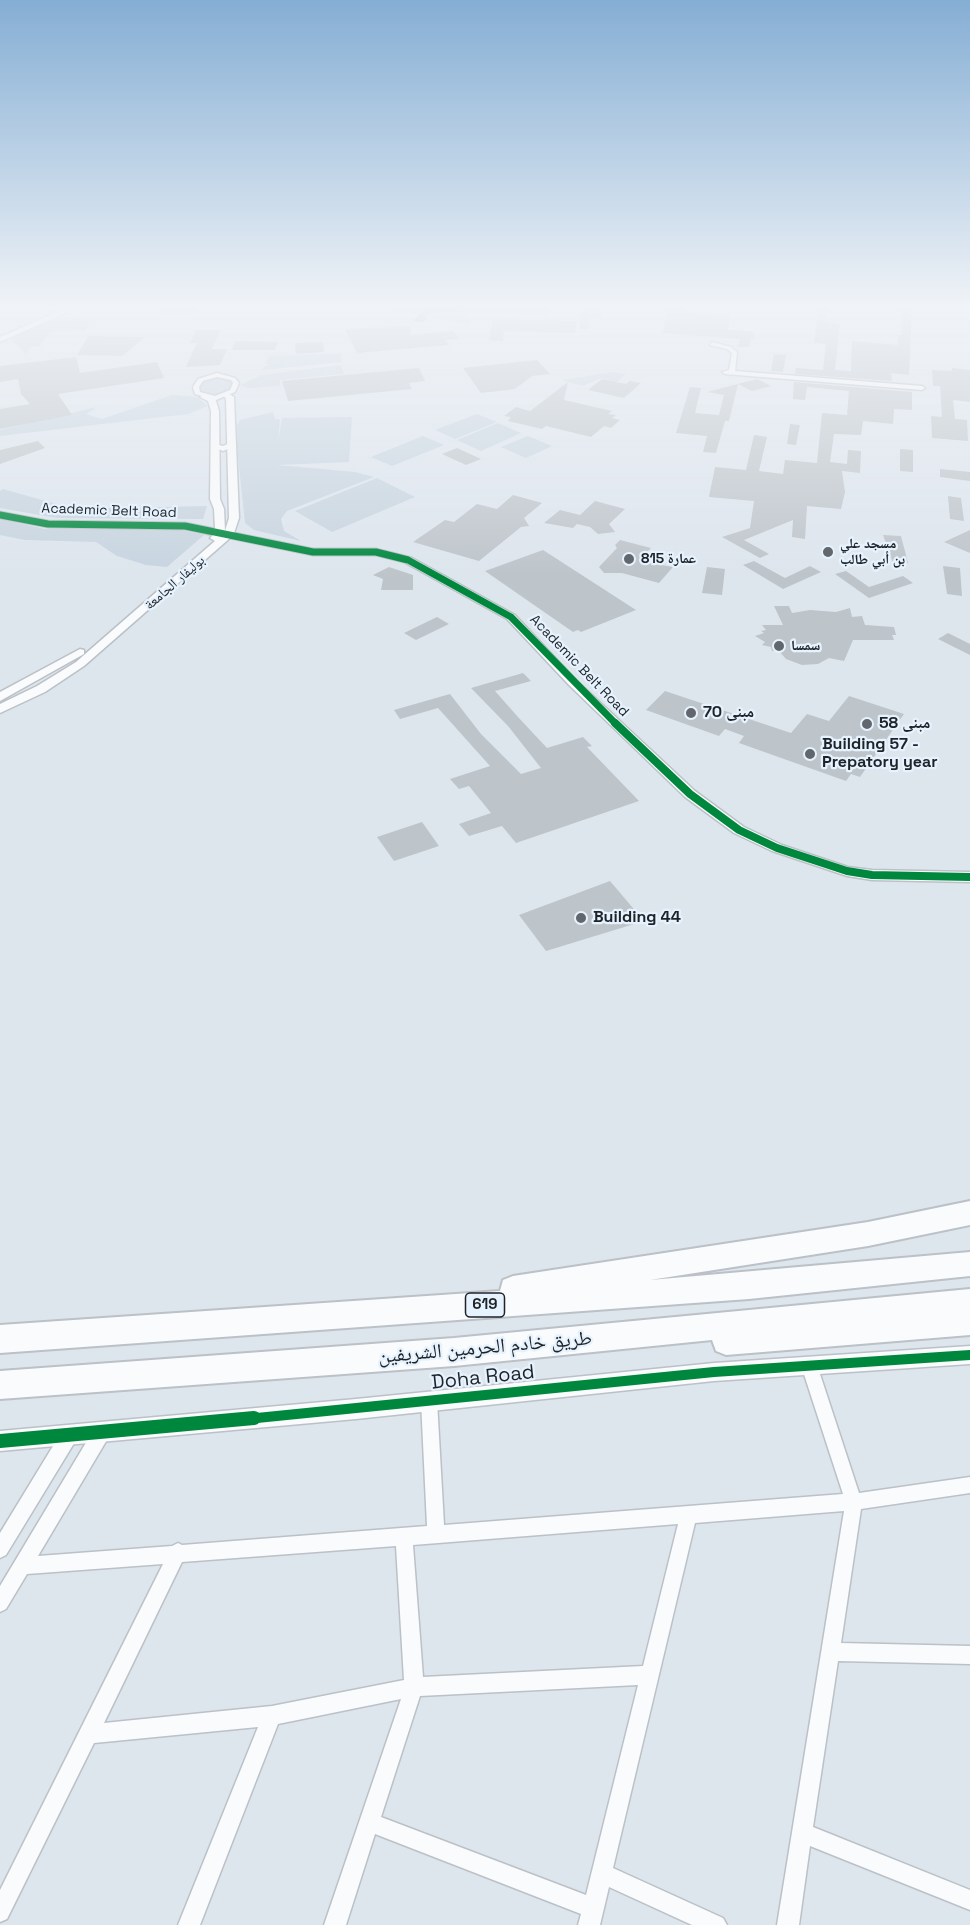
<!DOCTYPE html>
<html>
<head>
<meta charset="utf-8">
<style>
  body { margin:0 }
  canvas { display:block; background:#dde5ed }
</style>
</head>
<body>
<canvas width="970" height="1925"></canvas>
<script>
const g = document.querySelector('canvas').getContext('2d');
g.lineJoin = 'round';
function fillPath(path, color) {
  g.fillStyle = color;
  g.fill(path, 'evenodd');
}
function poly(rows) {
  const path = new Path2D();
  for (const r of rows) {
    path.moveTo(r[0], r[1]);
    for (let i = 2; i < r.length; i += 2) path.lineTo(r[i], r[i + 1]);
  }
  return path;
}
function strokePath(path, color, width, dash) {
  g.strokeStyle = color;
  g.lineWidth = width;
  g.lineCap = dash ? 'butt' : 'round';
  g.setLineDash(dash || []);
  g.stroke(path);
}
function drawText(font, color, halo, rows, align = 'center') {
  g.font = font + ' "Space Grotesk","Noto Naskh Arabic",sans-serif';
  g.lineWidth = 4.5;
  g.setLineDash([]);
  g.textBaseline = 'middle';
  g.strokeStyle = halo;
  g.fillStyle = color;
  for (const [text, x, y, turn = 0] of rows) {
    g.save();
    g.translate(x, y);
    g.rotate((+turn || 0) * Math.PI / 180);
    g.textAlign = isNaN(turn) ? turn : align;
    if (halo) g.strokeText(text, 0, 0);
    g.fillText(text, 0, 0);
    g.restore();
  }
}
fillPath(poly([
  [466,306,543,306,552,307,547,315,467,313,466,318,472,319,470,324,423,317,431,313,462,312],
  [61,316,92,319,86,330,50,332,39,347,32,346,26,354,10,338],
  [341,354,341,362,262,370,264,366,271,365,265,364,269,356],
  [341,365,344,374,280,380,280,386,248,388,240,385,262,375],
  [613,372,626,374,617,382,601,378,583,386,562,380],
  [217,376,231,380,232,390,215,397,203,394,200,388,204,381],
  [172,395,197,397,208,406,188,414,0,436,0,430,97,407,86,414,102,419],
  [273,412,275,419,280,419,278,442,282,418,352,417,349,462,277,465,355,472,374,477,287,511,281,519,284,531,301,541,254,530,245,523,235,429,240,420],
  [477,414,497,422,455,439,435,430],
  [498,423,521,433,481,451,457,440],
  [423,436,444,445,392,466,371,457],
  [528,436,552,446,526,458,501,447],
  [377,478,415,497,332,532,295,511],
  [3,489,74,509,207,506,203,519,57,518,0,508,0,491],
  [0,519,45,529,135,528,181,530,204,535,167,567,146,565,117,556,96,542,25,540,0,535]
]), '#c7d4df');
fillPath(poly([
  [427,306,466,306,462,312,431,313,424,316,427,319,423,322,413,321]
]), '#91a5b6');
fillPath(poly([
  [163,306,196,306,196,313,158,314],
  [397,306,427,306,422,314,396,312],
  [582,306,602,306,601,318,590,318,588,329,579,329],
  [670,306,684,306,685,312,730,316,728,330,754,332,754,340,751,339,749,347,738,347,740,339,662,333],
  [819,306,826,306,825,322,840,324,835,370,851,371,852,341,898,345,898,335,902,335,901,306,912,307,909,375,891,373,892,381,795,374,796,368,823,370,826,344,814,343],
  [493,319,577,321,575,333,504,331,503,341,493,341,489,340],
  [410,326,411,335,454,331,459,339,446,340,449,345,357,353,345,329],
  [196,330,221,330,212,349,227,349,220,365,186,367,197,343,190,343],
  [88,336,145,337,122,356,77,355],
  [235,341,278,342,275,350,232,350],
  [323,342,324,352,296,354,295,343],
  [774,354,786,355,783,372,771,371],
  [76,357,80,373,157,362,164,378,58,394,72,415,0,429,0,409,30,404,21,394,18,379,0,382,0,366],
  [537,360,550,374,532,376,515,389,481,393,463,368],
  [419,368,425,381,409,383,412,389,288,401,282,381],
  [952,368,970,370,970,402,953,400,955,419,967,420,968,441,932,438,931,416,942,417,940,386,933,386,932,370,952,371],
  [602,379,626,384,630,381,641,383,624,398,588,390],
  [757,379,771,386,752,391,738,384,729,421,725,421,716,453,703,452,707,436,676,433,690,387,701,388,695,413,719,415,724,395,707,392],
  [568,382,564,400,612,411,608,414,616,415,612,418,620,420,611,428,604,426,591,437,546,426,542,429,508,421,511,417,504,416,516,407,530,411],
  [794,382,912,392,912,410,894,409,893,424,863,421,861,435,834,434,830,462,847,464,848,450,861,451,860,473,842,471,845,492,841,509,807,506,805,539,792,537,793,520,744,540,769,554,760,558,722,537,750,528,754,501,709,497,715,467,746,470,754,435,767,437,759,471,783,474,785,460,817,463,822,413,847,415,849,391,807,387,805,400,793,399],
  [790,424,800,425,796,445,787,444],
  [38,441,45,448,0,464,0,450],
  [457,448,481,459,466,465,442,454],
  [900,449,913,450,913,472,900,471],
  [940,469,970,472,970,481,940,477],
  [513,495,542,503,524,518,529,526,521,527,479,561,413,542,445,520,454,522,477,504,497,509],
  [948,496,961,498,964,521,950,519],
  [595,501,625,509,609,524,615,532,598,534,590,527,577,524,573,528,544,523,560,510,580,515],
  [970,530,970,553,944,542],
  [883,535,901,536,908,563,893,563],
  [620,540,651,548,639,561,673,567,659,583,622,573,604,573,599,567,617,548,615,545],
  [543,550,557,559,636,610,581,632,578,630,573,632,485,571],
  [754,561,785,578,810,566,821,572,783,589,743,565],
  [943,566,960,568,962,596,947,594],
  [389,567,413,575,413,590,381,590,383,579,373,575],
  [707,567,725,569,722,595,702,593],
  [846,571,869,587,903,576,913,583,869,598,835,574],
  [774,606,789,606,792,613,810,610,836,612,850,608,852,617,862,616,865,625,894,627,896,635,892,635,894,640,853,640,844,661,829,658,818,664,802,665,786,659,779,651,772,651,771,647,762,645,765,642,755,636,764,633,761,631,766,630,762,625,783,625],
  [437,617,449,624,416,640,404,633],
  [948,633,970,644,970,655,938,639],
  [523,673,531,681,495,691,518,717,547,748,583,737,592,746,587,747,639,801,516,843,502,826,469,836,459,824,491,813,469,786,459,789,450,779,490,766,438,708,400,719,394,710,450,694,481,734,521,774,541,768,508,726,471,688],
  [665,691,791,733,807,714,829,721,849,696,904,714,860,777,851,774,846,781,739,743,744,736,725,729,719,736,646,710],
  [422,822,439,846,394,861,377,837],
  [610,881,644,921,546,951,519,915]
]), '#bec5ca');
const minor = poly([
  [712,342,731,347,737,352,735,371,922,386,925,388,922,390,725,374,722,372,729,370,732,353,727,349,710,345,712,342],
  [217,373,235,378,239,383,235,392,216,400,195,394,193,387,198,379,217,373],
  [217,377,231,380,233,383,230,390,215,396,200,392,199,387,203,381,217,377],
  [232,442,236,444,235,446,223,451,211,446,215,444,223,446,232,442],
  [809,1358,815,1360,817,1365,859,1493,970,1477,970,1493,861,1509,841,1643,970,1646,970,1664,838,1661,813,1827,970,1890,970,1910,810,1846,799,1925,777,1925,844,1511,695,1523,613,1868,723,1918,727,1925,692,1925,609,1887,600,1925,578,1925,581,1914,375,1834,346,1925,324,1925,401,1699,278,1724,200,1925,178,1925,258,1727,94,1743,7,1919,0,1922,0,1890,163,1564,27,1574,6,1609,0,1612,0,1586,96,1426,102,1424,108,1426,110,1432,108,1438,38,1556,172,1546,178,1543,182,1545,427,1526,421,1401,423,1396,429,1393,435,1396,437,1401,444,1525,843,1494,801,1365,803,1360,809,1358],
  [678,1524,643,1666,423,1677,413,1545,678,1524],
  [396,1546,404,1680,272,1706,104,1723,182,1562,396,1546],
  [638,1685,586,1895,381,1817,420,1696,638,1685],
  [70,1426,76,1428,78,1434,76,1440,6,1555,0,1558,0,1533,64,1428,70,1426]
]);
const tertiary = poly([
  [71,306,81,306,0,342,0,337,71,306],
  [226,392,234,397,239,518,234,533,313,549,376,549,412,558,515,615,577,681,695,791,744,827,782,845,848,867,872,870,970,872,970,882,872,880,847,876,772,851,734,833,685,797,569,685,507,619,404,562,376,555,313,555,230,538,84,666,45,692,0,713,0,704,37,686,76,662,215,541,210,538,213,535,185,529,48,527,0,518,0,512,48,521,185,523,215,529,214,509,210,499,211,411,208,401,200,397,204,394,215,398,219,411,220,499,224,509,225,531,229,518,226,398,222,395,226,392],
  [80,649,84,650,84,654,0,701,0,692,80,649],
  [970,1346,970,1364,714,1381,356,1419,0,1451,0,1431,356,1399,714,1363,970,1346]
]);
const motorway = poly([
  [970,1201,970,1225,868,1246,650,1280,970,1252,970,1276,749,1299,0,1353,0,1325,500,1291,503,1280,513,1276,868,1222,970,1201],
  [970,1289,970,1335,726,1355,716,1351,712,1340,454,1366,0,1399,0,1371,454,1338,970,1289]
]);
strokePath(minor, '#bbc1c7', 3);
strokePath(tertiary, '#bbc1c7', 3);
strokePath(motorway, '#bbc1c7', 4);
fillPath(minor, '#fafbfc');
fillPath(tertiary, '#fafbfc');
fillPath(motorway, '#fafbfc');
strokePath(poly([
  [0,515,48,524,185,526,313,552,376,552,408,560,511,617,616,724]
]), '#00873e', 7);
strokePath(poly([
  [615,723,690,794,739,830,777,848,847,871,872,875,970,877]
]), '#00873e', 8);
strokePath(poly([
  [237,1420,714,1372,970,1355]
]), '#00873e', 10);
strokePath(poly([
  [0,1441,254,1418]
]), '#00873e', 14);
const sky = g.createLinearGradient(0, 0, 0, 576);
sky.addColorStop(0, '#85aed4');
sky.addColorStop(0.53, '#f0f3f7');
sky.addColorStop(1, '#f0f3f700');
g.fillStyle = sky;
g.fillRect(0, 0, 970, 576);
for (const [x, y, r, color] of [
  [828,552,6,"#61676d"],
  [629,559,6,"#61676d"],
  [779,646,6,"#61676d"],
  [691,713,6,"#61676d"],
  [867,724,6,"#61676d"],
  [810,754,6,"#61676d"],
  [581,918,6,"#61676d"]
]) {
  const dot = new Path2D();
  dot.arc(x, y, r, 0, 2 * Math.PI);
  g.fillStyle = color;
  g.fill(dot);
  strokePath(dot, '#e6f3fe', 2);
}
drawText('14px', '#1e2328', '#e6f3fe', [
  ["Academic Belt Road",109,511,2],
  ["بوليفار الجامعة",175,583,-41],
  ["Academic Belt Road",579,666,46]
]);
drawText('bold 14px', '#1e2328', '#e6f3fe', [
  ["مسجد علي",840,544],
  ["بن أبي طالب",840,560],
  ["عمارة 815",641,559],
  ["سمسا",791,646]
], 'left');
for (const [x, y, w] of [
  [485,1305,39]
]) {
  const box = new Path2D();
  box.roundRect(x - w / 2, y - 12, w, 24, 4.5);
  g.fillStyle = '#e6f3fe';
  g.fill(box);
  strokePath(box, '#1e2328', 1.5);
}
drawText('bold 15px', '#1e2328', null, [
  ["619",485,1305]
]);
drawText('bold 16px', '#1e2328', '#e6f3fe', [
  ["مبنى 70",703,713],
  ["مبنى 58",879,724],
  ["Building 57 -",822,745],
  ["Prepatory year",822,763],
  ["Building 44",593,918]
], 'left');
drawText('20px', '#1e2328', '#e6f3fe', [
  ["طريق خادم الحرمين الشريفين",485,1348,-5],
  ["Doha Road",483,1378,-6]
]);
</script>
</body>
</html>
